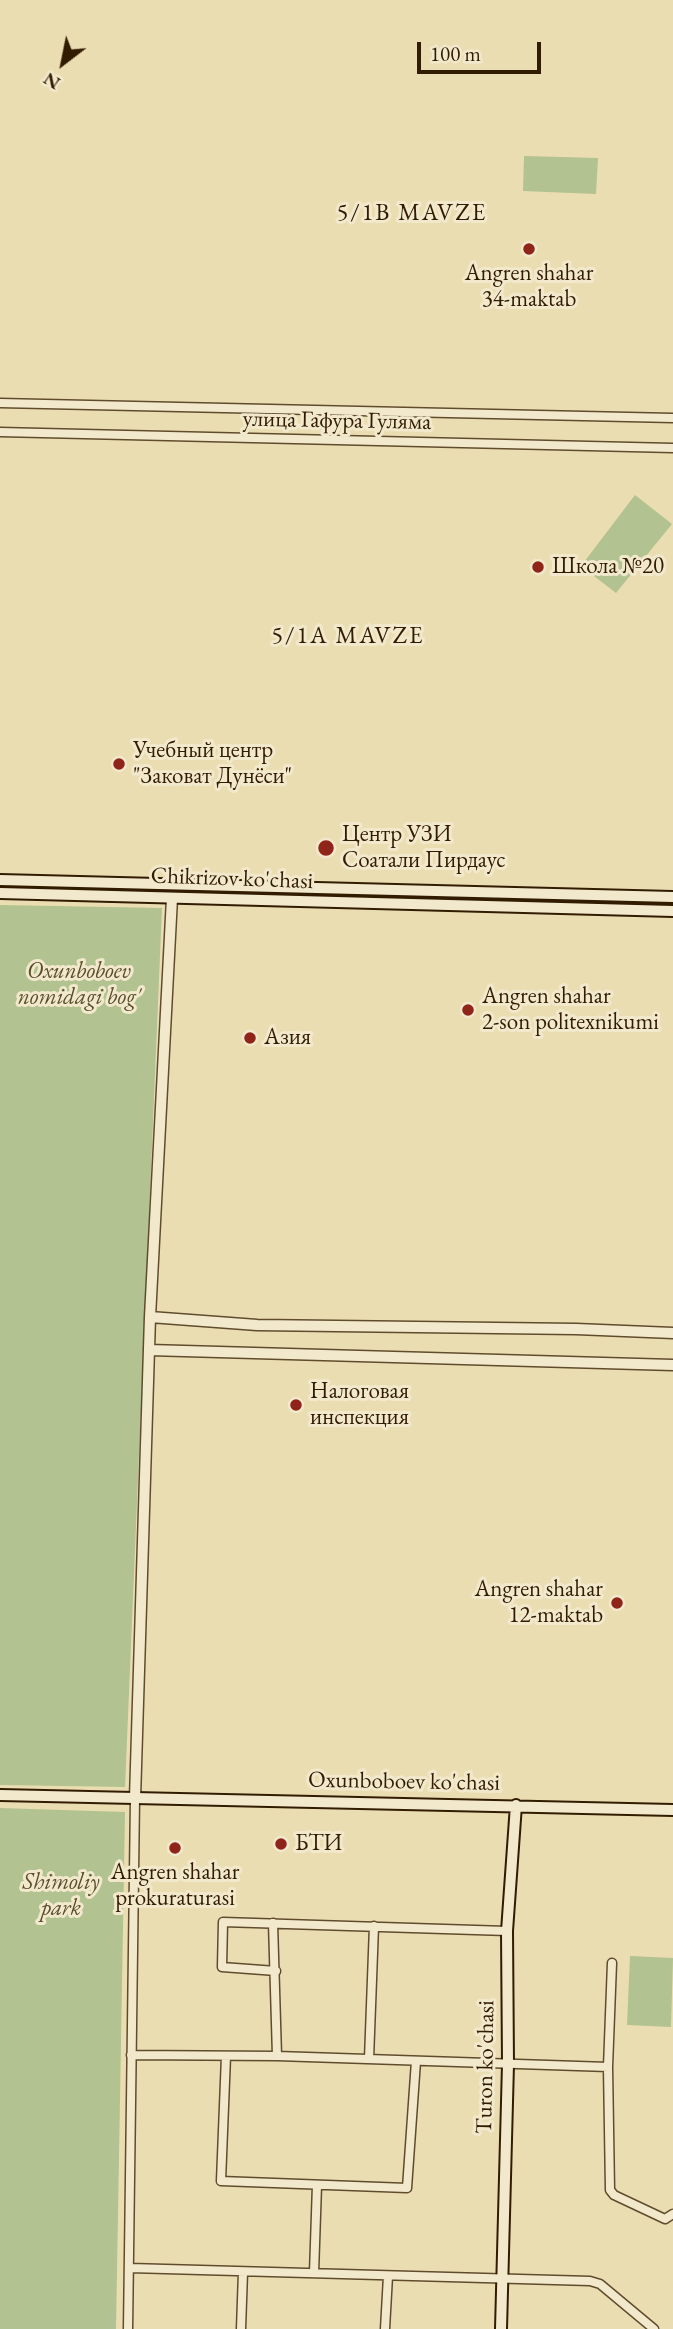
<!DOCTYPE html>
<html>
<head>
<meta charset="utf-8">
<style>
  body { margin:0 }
  #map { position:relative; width:673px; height:2329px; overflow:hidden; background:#ebddb2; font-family:"EB Garamond",serif }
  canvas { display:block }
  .north { position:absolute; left:28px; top:28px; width:70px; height:70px; -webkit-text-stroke:5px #f2e9cd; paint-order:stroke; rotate:212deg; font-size:19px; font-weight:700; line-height:28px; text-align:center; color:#321c00 }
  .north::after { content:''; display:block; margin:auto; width:24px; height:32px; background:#321c00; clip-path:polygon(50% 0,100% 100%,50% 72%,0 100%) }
  .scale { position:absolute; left:417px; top:42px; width:124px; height:32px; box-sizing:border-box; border:4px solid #321c00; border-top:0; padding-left:9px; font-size:21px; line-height:24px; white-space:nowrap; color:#321c00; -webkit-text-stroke:5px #f2e9cd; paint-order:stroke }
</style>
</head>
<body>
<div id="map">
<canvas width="673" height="2329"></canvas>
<div class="north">N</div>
<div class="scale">100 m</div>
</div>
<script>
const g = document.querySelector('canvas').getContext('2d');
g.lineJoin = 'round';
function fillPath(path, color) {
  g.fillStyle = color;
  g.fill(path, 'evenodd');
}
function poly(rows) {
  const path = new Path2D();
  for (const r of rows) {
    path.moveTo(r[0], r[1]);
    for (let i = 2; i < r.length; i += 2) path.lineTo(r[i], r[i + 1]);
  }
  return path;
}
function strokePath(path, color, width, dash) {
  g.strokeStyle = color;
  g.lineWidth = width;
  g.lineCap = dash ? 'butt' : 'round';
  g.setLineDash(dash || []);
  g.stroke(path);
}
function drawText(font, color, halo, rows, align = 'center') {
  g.font = font + ' "EB Garamond",serif';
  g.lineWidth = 6;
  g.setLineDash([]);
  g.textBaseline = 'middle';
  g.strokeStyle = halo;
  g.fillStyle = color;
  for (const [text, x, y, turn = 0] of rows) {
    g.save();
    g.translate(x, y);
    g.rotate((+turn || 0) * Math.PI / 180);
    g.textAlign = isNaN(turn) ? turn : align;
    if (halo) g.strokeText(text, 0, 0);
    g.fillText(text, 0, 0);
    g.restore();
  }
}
fillPath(poly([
  [524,156,598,158,596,194,523,191],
  [635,495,672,524,616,593,581,566],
  [0,905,162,908,125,1787,0,1785],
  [0,1808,125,1812,116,2329,0,2329],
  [630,1956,673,1958,671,2027,627,2025]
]), '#b2c290');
const minor = poly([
  [0,403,673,418],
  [0,432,673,448],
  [273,1923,277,2056],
  [612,1963,608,2067,610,2190,614,2195,665,2219,673,2214],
  [276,1971,222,1967,223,1922,507,1931],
  [131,2055,277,2056,608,2067],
  [226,2056,221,2181,407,2188,416,2061],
  [369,2059,374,1926],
  [130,2268,590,2281,600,2284,654,2329],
  [314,2273,317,2185],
  [128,2329,135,1798],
  [241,2329,243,2272],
  [385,2329,388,2276]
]);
const tertiary = poly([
  [150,1317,257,1325,576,1329,673,1333],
  [149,1350,673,1365],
  [135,1798,150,1317,172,898]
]);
const secondary = poly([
  [0,880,673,897],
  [0,893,673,911],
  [0,1795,673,1810],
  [501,2329,508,2064,507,1931,516,1805]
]);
strokePath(minor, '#604c2c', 11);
strokePath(tertiary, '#604c2c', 13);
strokePath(secondary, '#321c00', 14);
strokePath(minor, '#f2e9cd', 8);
strokePath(tertiary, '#f2e9cd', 10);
strokePath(secondary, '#f2e9cd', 10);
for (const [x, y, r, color] of [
  [529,249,7,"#8f2418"],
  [538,567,7,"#8f2418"],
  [119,764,7,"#8f2418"],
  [326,848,9,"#8f2418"],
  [468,1010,7,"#8f2418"],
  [250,1038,7,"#8f2418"],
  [296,1405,7,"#8f2418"],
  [617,1603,7,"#8f2418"],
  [281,1844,7,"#8f2418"],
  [175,1848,7,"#8f2418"]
]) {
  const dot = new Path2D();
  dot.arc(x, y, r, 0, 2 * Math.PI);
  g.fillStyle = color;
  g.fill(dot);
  strokePath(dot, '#f2e9cd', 2.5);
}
drawText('23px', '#321c00', '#f2e9cd', [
  ["Angren shahar",529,274,"center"],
  ["34-maktab",529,300,"center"],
  ["Школа №20",552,567],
  ["Учебный центр",133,751],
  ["\"Заковат Дунёси\"",133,777],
  ["Центр УЗИ",342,835],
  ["Соатали Пирдаус",342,861],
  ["Angren shahar",482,997],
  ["2-son politexnikumi",482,1023],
  ["Азия",264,1038],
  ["Налоговая",310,1392],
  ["инспекция",310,1418],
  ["Angren shahar",603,1590,"right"],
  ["12-maktab",603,1616,"right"],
  ["БТИ",295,1844],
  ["Angren shahar",175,1873,"center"],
  ["prokuraturasi",175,1899,"center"]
], 'left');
drawText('23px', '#321c00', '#f2e9cd', [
  ["улица Гафура Гуляма",337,421,1],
  ["Chikrizov ko'chasi",232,879,2],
  ["Oxunboboev ko'chasi",404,1782,1],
  ["Turon ko'chasi",486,2067,-89]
]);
drawText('italic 23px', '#584e2b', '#f2e9cd', [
  ["Oxunboboev",79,972],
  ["nomidagi bog'",79,998],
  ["Shimoliy",61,1883],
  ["park",61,1909]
]);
g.letterSpacing = '2px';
drawText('24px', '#321c00', '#f2e9cd', [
  ["5/1B MAVZE",412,213],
  ["5/1A MAVZE",348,636]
]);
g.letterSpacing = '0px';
</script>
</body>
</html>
